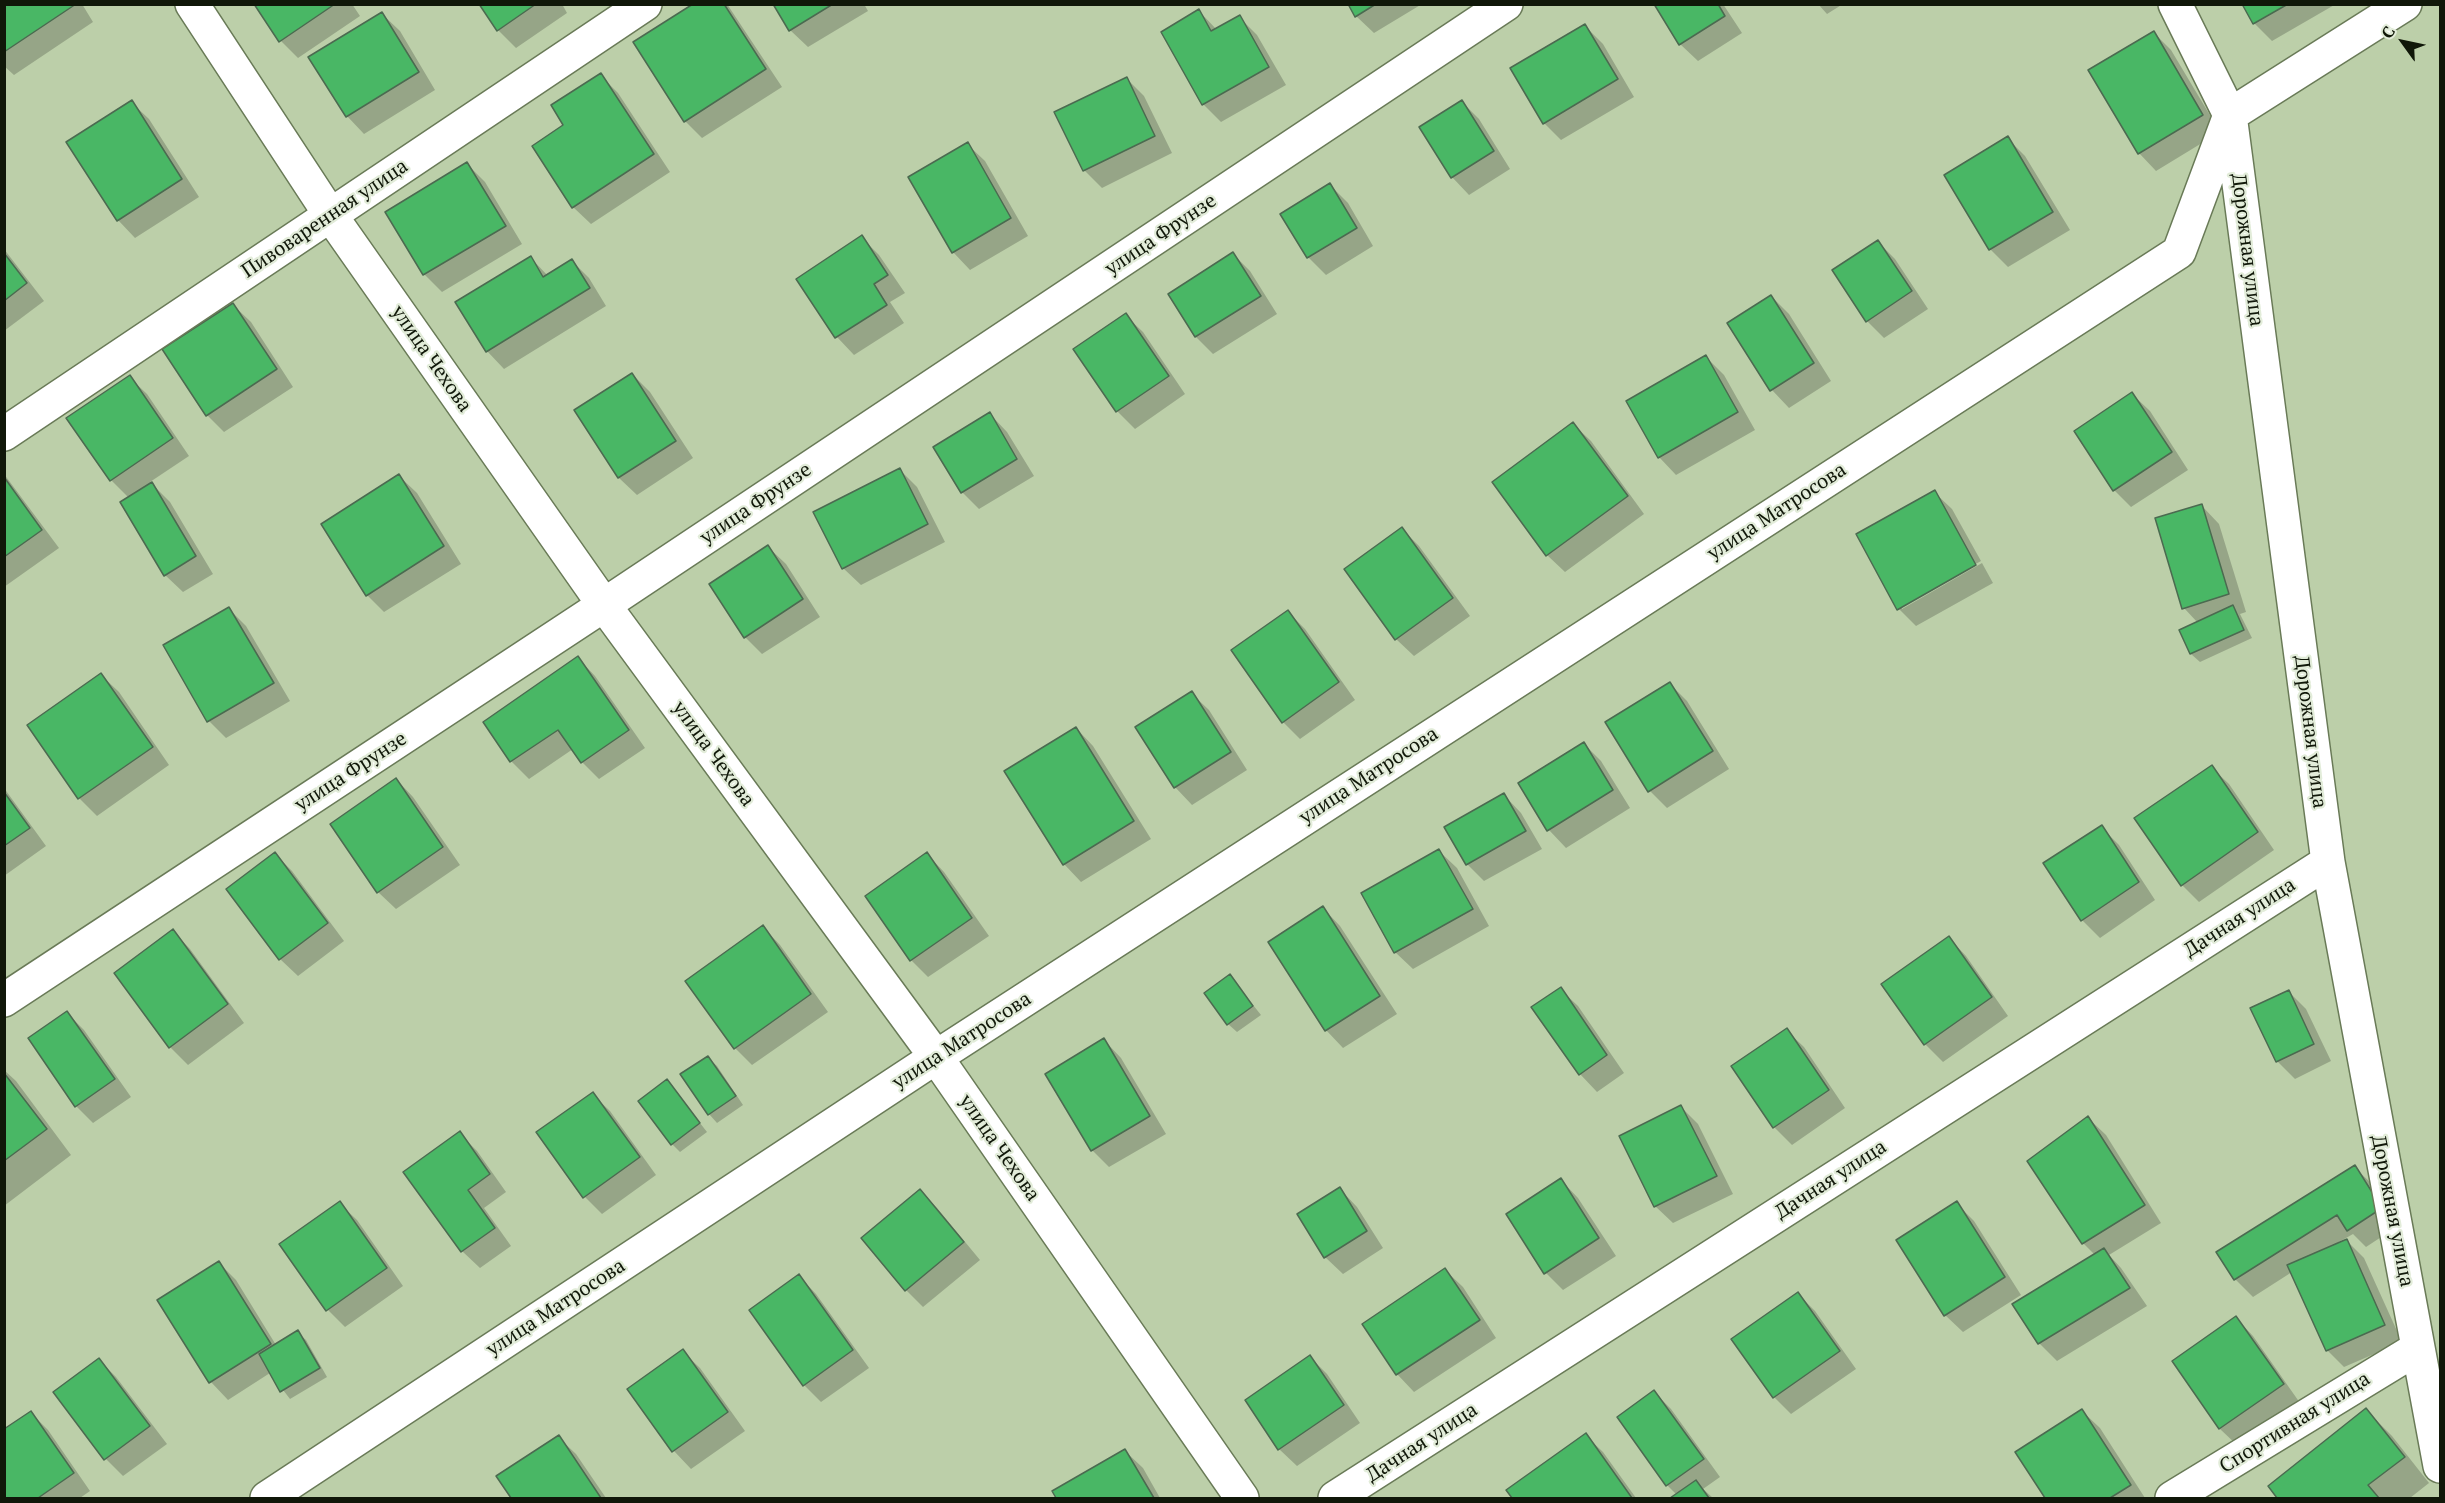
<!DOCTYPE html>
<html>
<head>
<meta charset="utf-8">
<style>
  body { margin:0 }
  #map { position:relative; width:2445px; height:1503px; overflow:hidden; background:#bccfa9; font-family:"PT Serif",serif }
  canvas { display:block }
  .frame { position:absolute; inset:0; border:6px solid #101709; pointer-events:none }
  .north { position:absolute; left:2373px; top:12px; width:60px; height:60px; -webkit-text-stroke:4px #e2ecd9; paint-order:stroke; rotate:303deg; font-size:16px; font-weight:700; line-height:24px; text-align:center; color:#101709 }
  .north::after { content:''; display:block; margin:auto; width:21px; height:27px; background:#101709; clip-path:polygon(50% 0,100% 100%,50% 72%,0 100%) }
</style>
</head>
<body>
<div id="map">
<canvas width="2445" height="1503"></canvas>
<div class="frame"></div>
<div class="north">С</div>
</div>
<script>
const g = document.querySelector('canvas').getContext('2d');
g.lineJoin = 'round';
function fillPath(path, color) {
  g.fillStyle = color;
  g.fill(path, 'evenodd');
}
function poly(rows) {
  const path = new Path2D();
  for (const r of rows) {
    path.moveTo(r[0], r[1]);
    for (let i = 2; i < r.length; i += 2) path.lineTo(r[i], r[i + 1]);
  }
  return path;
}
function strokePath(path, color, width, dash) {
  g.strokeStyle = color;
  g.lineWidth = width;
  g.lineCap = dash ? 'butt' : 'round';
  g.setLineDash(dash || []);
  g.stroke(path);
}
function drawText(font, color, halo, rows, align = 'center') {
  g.font = font + ' "PT Serif",serif';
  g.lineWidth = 4.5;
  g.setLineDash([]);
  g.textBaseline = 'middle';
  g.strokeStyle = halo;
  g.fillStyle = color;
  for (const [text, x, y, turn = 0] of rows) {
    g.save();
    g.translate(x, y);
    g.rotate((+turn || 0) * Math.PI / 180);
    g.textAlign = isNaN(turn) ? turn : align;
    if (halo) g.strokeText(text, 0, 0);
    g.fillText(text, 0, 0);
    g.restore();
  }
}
fillPath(poly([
  [4,4,82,4,93,22,14,75,4,66],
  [256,4,352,4,360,16,298,58,281,41],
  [481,4,562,4,567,13,516,48,498,30],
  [696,4,727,4,782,87,702,138,685,121],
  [775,4,864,4,868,11,808,47,790,30],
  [1350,4,1422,4,1374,33,1356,16],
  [1655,4,1723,4,1742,33,1698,61,1680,44],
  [1818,4,1843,4,1827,14],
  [2244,4,2336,4,2272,41,2254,23],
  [1199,11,1217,30,1239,17,1257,35,1286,85,1221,122,1203,104,1163,32],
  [382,14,400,31,435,90,364,134,347,116,310,58],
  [1585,26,1603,44,1634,97,1561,140,1544,123],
  [2154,33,2171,50,2220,132,2156,171,2139,153],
  [600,75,618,93,670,172,591,224,573,207,566,125],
  [1127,79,1144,96,1172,153,1102,188,1084,170],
  [131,102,149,119,199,197,135,238,118,220],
  [1462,102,1479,119,1510,169,1469,195,1452,177],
  [2007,138,2025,156,2070,230,2008,267,1990,249,1946,175],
  [967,144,985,161,1028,236,970,270,953,252],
  [467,164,485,182,522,244,442,292,424,274,387,212],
  [1330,185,1348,203,1373,246,1326,275,1308,257,1282,215],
  [861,237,879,255,905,293,890,302,904,323,854,355,837,337,798,279],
  [1878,242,1895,259,1928,309,1884,338,1867,321],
  [4,249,44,301,4,331],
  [1233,254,1250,271,1277,314,1213,354,1196,337,1170,295],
  [531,258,548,276,572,261,589,278,606,306,504,369,487,351],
  [1771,296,1789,314,1831,381,1789,408,1772,390,1729,323],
  [233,305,251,322,293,387,224,432,207,415],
  [1125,315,1143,332,1185,394,1135,429,1117,411,1075,349],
  [1706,357,1724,375,1755,430,1676,475,1659,457],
  [632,374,650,392,693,458,637,495,619,478,576,410],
  [129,377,147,394,189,456,150,482,170,502,213,574,183,592,165,575,129,498,111,480],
  [2132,394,2150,411,2188,470,2131,507,2114,490],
  [990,414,1007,432,1034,476,979,509,962,492],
  [1573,424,1591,441,1644,514,1565,572,1547,555,1494,482],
  [899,469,917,487,945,542,861,585,843,568],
  [4,474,59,548,4,587],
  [399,476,417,493,461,564,384,612,367,595],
  [1934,492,1952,509,1981,561,1902,605,1902,609,1982,563,1993,583,1916,626,1899,609],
  [2202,506,2219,524,2246,612,2240,614,2252,638,2200,662,2191,654,2181,630,2198,623,2184,608],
  [1402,529,1419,546,1470,616,1414,656,1396,639,1346,569],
  [768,547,786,564,820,617,762,654,745,637],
  [229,609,246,626,290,701,226,738,209,721,165,646],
  [1288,612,1305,629,1355,700,1300,739,1283,722],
  [578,658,595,676,645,748,599,779,582,762,573,749,529,779,511,761,485,723],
  [101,675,119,692,169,765,97,816,79,798,29,726],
  [1670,684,1687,701,1729,769,1667,808,1650,791],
  [1191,693,1209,710,1247,770,1192,805,1175,787],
  [1076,728,1093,746,1151,839,1081,882,1064,864,1006,771],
  [1584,744,1601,761,1630,808,1566,848,1549,830,1520,784],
  [2211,767,2229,784,2274,850,2199,902,2182,885],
  [396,779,413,797,460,865,396,909,378,892],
  [4,788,46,846,4,876],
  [1504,795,1521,813,1542,849,1484,881,1467,864],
  [2101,827,2119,845,2155,900,2100,938,2082,920,2045,864],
  [1439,851,1457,868,1489,926,1413,969,1395,952],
  [275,854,292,871,344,941,298,976,280,959],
  [927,854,944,872,989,936,928,977,911,960],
  [1323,908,1340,926,1397,1014,1343,1048,1326,1030],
  [763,927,780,945,828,1012,752,1065,735,1048],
  [173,931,190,949,244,1023,188,1065,170,1047,116,973],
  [1949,938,1966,956,2008,1016,1943,1062,1925,1044,1883,985],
  [1230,976,1261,1015,1237,1032,1228,1024],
  [1560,989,1578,1006,1624,1073,1597,1092,1580,1074],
  [2288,991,2306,1009,2331,1061,2295,1079,2277,1061],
  [67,1013,84,1030,131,1097,93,1123,76,1106],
  [1786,1030,1804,1047,1845,1108,1792,1145,1774,1127,1733,1066],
  [1104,1040,1121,1058,1166,1134,1109,1167,1092,1150],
  [708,1058,717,1066,743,1105,717,1123,709,1114,682,1075],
  [4,1070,16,1081,71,1155,4,1206],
  [667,1081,707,1132,680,1152,672,1144],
  [592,1094,610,1111,656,1175,602,1214,585,1197],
  [1681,1107,1698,1124,1733,1194,1673,1223,1655,1206],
  [2088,1118,2106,1135,2161,1223,2109,1255,2121,1268,2147,1306,2057,1361,2039,1343,2014,1304,2095,1255,2083,1243],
  [459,1133,477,1151,506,1192,484,1208,511,1246,480,1268,462,1251],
  [2354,1167,2372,1184,2398,1226,2366,1247,2353,1234,2339,1242,2340,1244,2347,1241,2364,1258,2402,1342,2344,1367,2327,1350,2292,1272,2253,1297,2235,1279,2218,1253],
  [1561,1180,1578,1198,1616,1256,1563,1290,1546,1273],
  [1340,1189,1357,1207,1383,1248,1343,1274,1325,1257],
  [920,1191,937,1208,980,1260,923,1307,906,1290],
  [339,1203,357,1220,403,1286,345,1327,328,1310,281,1244],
  [1956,1203,1974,1221,2021,1295,1963,1332,1945,1315],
  [219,1263,236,1280,276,1345,297,1332,306,1340,327,1377,290,1399,270,1373,228,1400,211,1382,159,1301],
  [1445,1270,1463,1287,1496,1338,1414,1392,1397,1374],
  [799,1276,816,1294,869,1368,821,1402,804,1385],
  [1798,1294,1815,1311,1856,1369,1791,1414,1774,1397],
  [2236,1318,2253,1336,2300,1403,2238,1446,2220,1429,2174,1361],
  [682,1351,700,1368,745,1431,691,1469,674,1451,629,1389],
  [1310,1357,1327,1374,1360,1423,1297,1466,1279,1449],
  [99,1360,116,1377,167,1444,123,1476,106,1459],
  [1654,1392,1671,1409,1720,1477,1703,1489,1713,1498,1673,1498,1677,1495,1667,1485],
  [2366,1410,2392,1436,2429,1483,2410,1498,2279,1498,2270,1486],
  [2082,1411,2100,1428,2145,1498,2047,1498,2017,1452],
  [31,1413,48,1430,90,1491,80,1498,4,1497],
  [1585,1435,1603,1452,1636,1498,1514,1498,1508,1490],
  [558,1437,576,1454,606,1498,513,1498,499,1476],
  [1125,1451,1143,1468,1160,1498,1058,1498,1054,1492]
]), '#0003');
const building = poly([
  [4,4,76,4,4,52,4,4],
  [254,4,335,4,279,42,254,4],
  [479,4,536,4,497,31,479,4],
  [693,4,724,4,766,69,684,122,633,42,693,4],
  [773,4,833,4,789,31,773,4],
  [1348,4,1376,4,1355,17,1348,4],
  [1654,4,1718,4,1725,16,1679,45,1654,4],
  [2242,4,2288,4,2253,24,2242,4],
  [1199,9,1211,31,1240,15,1269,67,1202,105,1161,32,1199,9],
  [382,12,419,72,346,117,308,57,382,12],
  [1585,24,1618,79,1543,124,1510,68,1585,24],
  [2154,31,2203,115,2138,154,2088,70,2154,31],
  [601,73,654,154,572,208,532,146,563,125,551,105,601,73],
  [1127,77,1155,136,1083,171,1054,112,1127,77],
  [132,100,182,179,117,221,66,142,132,100],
  [1462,100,1494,151,1451,178,1419,127,1462,100],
  [2008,136,2053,212,1989,250,1944,175,2008,136],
  [968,142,1011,218,952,253,908,177,968,142],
  [467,162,506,226,423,275,385,212,467,162],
  [1330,183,1357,228,1307,258,1280,214,1330,183],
  [862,235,888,275,874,284,887,305,835,338,796,279,862,235],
  [1878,240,1912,291,1866,322,1832,270,1878,240],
  [1233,252,1261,296,1195,337,1168,294,1233,252],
  [4,253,27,283,4,301,4,253],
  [531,256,543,277,572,259,590,288,486,352,455,302,531,256],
  [1771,295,1814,363,1770,391,1727,323,1771,295],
  [233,303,277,369,206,416,162,349,233,303],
  [1126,313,1169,376,1116,412,1073,349,1126,313],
  [1706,355,1738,412,1658,458,1626,401,1706,355],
  [632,373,676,441,618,478,574,410,632,373],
  [130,375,173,438,110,481,66,418,130,375],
  [2132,392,2172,452,2113,491,2074,431,2132,392],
  [990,412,1017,459,961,493,933,447,990,412],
  [1573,422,1628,496,1546,556,1492,482,1573,422],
  [900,468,928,524,842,569,813,512,900,468],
  [399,474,444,546,366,596,321,524,399,474],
  [4,477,42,530,4,557,4,477],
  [152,482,196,556,164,576,120,502,152,482],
  [1935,490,1976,565,1897,610,1856,534,1935,490],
  [2202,504,2229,594,2182,609,2155,518,2202,504],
  [1402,527,1453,598,1395,640,1344,569,1402,527],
  [768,545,803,599,744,638,709,584,768,545],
  [2233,605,2244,630,2190,654,2179,630,2233,605],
  [229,607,274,683,207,722,163,645,229,607],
  [1288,610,1339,682,1282,723,1231,650,1288,610],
  [578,656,629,730,581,763,558,730,510,762,483,722,578,656],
  [101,673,153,747,78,799,27,725,101,673],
  [1670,682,1713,751,1648,792,1605,722,1670,682],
  [1192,691,1231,752,1174,788,1135,727,1192,691],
  [1076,727,1134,821,1063,865,1004,771,1076,727],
  [1584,742,1613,790,1547,831,1518,783,1584,742],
  [2212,765,2258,832,2181,886,2134,818,2212,765],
  [396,778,443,847,377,893,330,824,396,778],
  [4,792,30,828,4,846,4,792],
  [1504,793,1526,831,1466,865,1444,827,1504,793],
  [2102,825,2139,882,2081,921,2043,863,2102,825],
  [1439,849,1473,909,1394,953,1361,893,1439,849],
  [275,852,328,923,279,960,226,889,275,852],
  [927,852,972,918,910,961,865,896,927,852],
  [1323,906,1380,996,1325,1031,1268,942,1323,906],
  [763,925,811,994,734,1049,685,981,763,925],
  [173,929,228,1004,169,1048,114,973,173,929],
  [1949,936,1992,997,1924,1045,1881,984,1949,936],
  [1230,974,1253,1006,1227,1025,1204,993,1230,974],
  [1561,987,1607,1055,1579,1075,1531,1007,1561,987],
  [2289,990,2314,1044,2276,1062,2250,1008,2289,990],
  [67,1011,115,1079,75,1107,28,1038,67,1011],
  [1787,1028,1829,1090,1773,1128,1731,1066,1787,1028],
  [1104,1038,1150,1116,1091,1151,1045,1074,1104,1038],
  [708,1056,736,1096,708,1115,680,1074,708,1056],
  [4,1073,47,1129,4,1161,4,1073],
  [667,1079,700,1123,671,1145,638,1101,667,1079],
  [593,1092,640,1157,583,1198,536,1132,593,1092],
  [1681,1105,1717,1176,1654,1207,1619,1136,1681,1105],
  [2088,1116,2145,1205,2082,1244,2027,1161,2088,1116],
  [460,1131,490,1174,468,1190,495,1228,461,1252,403,1172,460,1131],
  [2355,1165,2382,1208,2347,1231,2337,1215,2234,1280,2216,1252,2355,1165],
  [1561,1178,1599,1238,1544,1274,1506,1214,1561,1178],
  [1340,1187,1367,1231,1324,1258,1297,1214,1340,1187],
  [920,1189,964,1242,905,1291,861,1238,920,1189],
  [340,1201,387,1268,326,1311,279,1244,340,1201],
  [1957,1201,2005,1277,1944,1316,1896,1240,1957,1201],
  [2347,1239,2385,1325,2326,1351,2287,1265,2347,1239],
  [2104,1248,2130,1288,2038,1344,2012,1304,2104,1248],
  [219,1261,271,1344,209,1383,157,1300,219,1261],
  [1445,1268,1480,1320,1396,1375,1362,1324,1445,1268],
  [799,1274,853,1350,803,1386,749,1310,799,1274],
  [1798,1292,1840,1351,1773,1398,1731,1339,1798,1292],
  [2236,1316,2284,1384,2219,1429,2172,1361,2236,1316],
  [298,1330,320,1368,280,1392,259,1354,298,1330],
  [683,1349,728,1412,672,1452,627,1389,683,1349],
  [1310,1355,1344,1405,1278,1450,1245,1400,1310,1355],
  [99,1358,150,1426,104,1460,53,1392,99,1358],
  [1654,1390,1704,1459,1666,1486,1617,1417,1654,1390],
  [2366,1408,2405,1457,2368,1485,2379,1498,2277,1498,2268,1486,2366,1408],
  [2082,1409,2131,1485,2110,1498,2045,1498,2015,1452,2082,1409],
  [31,1411,74,1473,38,1498,4,1498,4,1429,31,1411],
  [1586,1433,1632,1498,1512,1498,1506,1490,1586,1433],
  [559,1435,601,1498,511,1498,496,1476,559,1435],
  [1125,1449,1154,1498,1056,1498,1052,1491,1125,1449],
  [1696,1480,1709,1498,1670,1498,1696,1480]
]);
fillPath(building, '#49b765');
strokePath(building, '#4b6a50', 1.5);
const minor = poly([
  [192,4,331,216,604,605,936,1057,1242,1498],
  [2175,4,2230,115,2328,862,2440,1466],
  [4,434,645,4],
  [4,1000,604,605,1506,4],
  [267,1498,936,1057,2179,252,2230,115,2405,4],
  [1335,1498,2328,862],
  [2172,1498,2418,1348]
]);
strokePath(minor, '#697a57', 36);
strokePath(minor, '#fff', 33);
drawText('20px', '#101709', '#e2ecd9', [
  ["Пивоваренная улица",325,219,-34],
  ["улица Фрунзе",1161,235,-34],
  ["Дорожная улица",2247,250,83],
  ["улица Чехова",431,359,55],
  ["улица Фрунзе",756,504,-34],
  ["улица Матросова",1777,512,-33],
  ["Дорожная улица",2310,732,83],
  ["улица Чехова",713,754,54],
  ["улица Фрунзе",351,772,-33],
  ["улица Матросова",1369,776,-33],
  ["Дачная улица",2240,918,-33],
  ["улица Матросова",962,1041,-33],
  ["улица Чехова",999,1148,55],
  ["Дачная улица",1831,1180,-33],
  ["Дорожная улица",2392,1211,79],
  ["улица Матросова",556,1308,-33],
  ["Спортивная улица",2295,1423,-32],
  ["Дачная улица",1422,1443,-33]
]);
</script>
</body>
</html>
